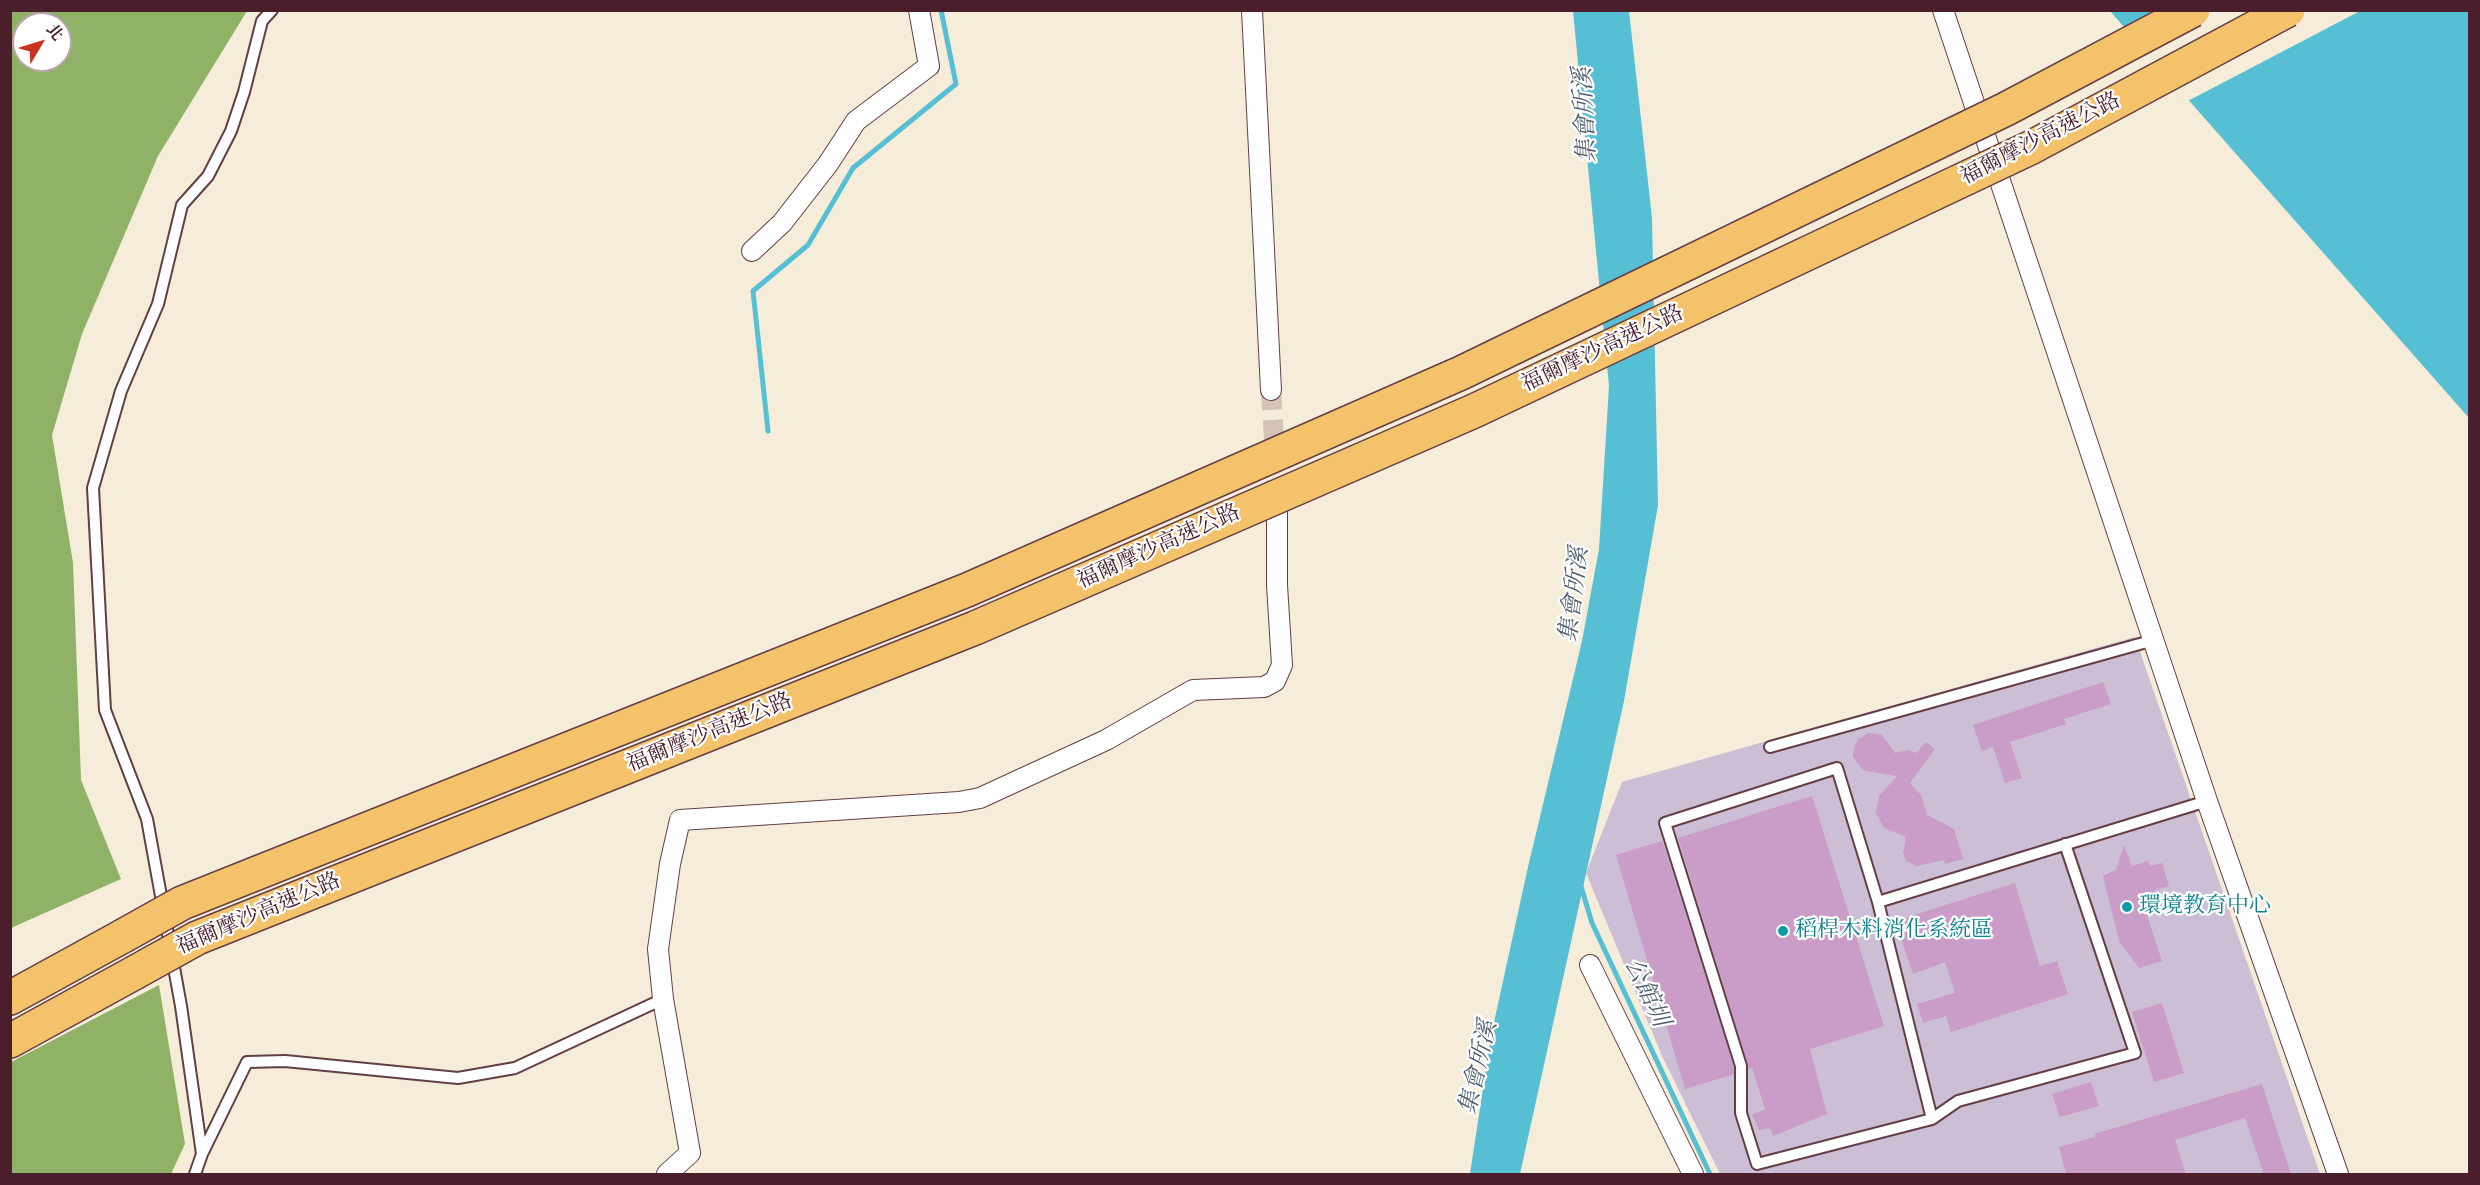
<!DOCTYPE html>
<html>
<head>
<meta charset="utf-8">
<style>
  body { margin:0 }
  #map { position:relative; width:2480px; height:1185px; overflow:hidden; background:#f5edd9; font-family:"IM FELL DW Pica","Noto Serif TC",serif }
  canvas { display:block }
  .frame { position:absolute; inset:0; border:12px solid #4a1f2b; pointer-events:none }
  .north { position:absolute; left:12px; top:12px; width:60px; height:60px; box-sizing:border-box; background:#fff; border:2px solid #b7a5aa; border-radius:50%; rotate:52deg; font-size:16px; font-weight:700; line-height:24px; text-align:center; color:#4a1f2b }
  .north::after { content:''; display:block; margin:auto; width:21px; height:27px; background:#c8321e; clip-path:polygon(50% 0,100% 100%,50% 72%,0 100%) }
</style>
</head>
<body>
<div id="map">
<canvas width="2480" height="1185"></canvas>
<div class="frame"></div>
<div class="north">北</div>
</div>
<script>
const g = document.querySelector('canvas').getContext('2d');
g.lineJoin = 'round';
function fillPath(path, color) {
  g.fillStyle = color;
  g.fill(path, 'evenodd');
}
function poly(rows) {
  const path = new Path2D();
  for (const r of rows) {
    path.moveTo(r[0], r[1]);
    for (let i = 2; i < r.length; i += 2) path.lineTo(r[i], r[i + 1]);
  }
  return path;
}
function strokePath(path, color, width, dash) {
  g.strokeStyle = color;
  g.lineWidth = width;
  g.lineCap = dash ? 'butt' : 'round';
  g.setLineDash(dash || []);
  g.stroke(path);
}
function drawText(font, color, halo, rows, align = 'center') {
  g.font = font + ' "IM FELL DW Pica","Noto Serif TC",serif';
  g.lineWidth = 4.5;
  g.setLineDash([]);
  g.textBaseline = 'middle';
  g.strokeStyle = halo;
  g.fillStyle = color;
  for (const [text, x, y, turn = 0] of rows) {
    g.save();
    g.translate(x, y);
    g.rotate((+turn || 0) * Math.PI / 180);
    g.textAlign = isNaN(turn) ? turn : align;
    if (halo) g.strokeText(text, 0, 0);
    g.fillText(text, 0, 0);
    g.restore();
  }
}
fillPath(poly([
  [2135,637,2320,1174,1720,1174,1662,1056,1586,873,1622,782]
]), '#ccbed4');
fillPath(poly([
  [11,10,247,11,158,156,82,334,52,435,73,563,81,780,121,879,11,928],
  [24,24,60,24,60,60,24,60],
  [159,985,185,1144,171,1174,11,1174,11,1062]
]), '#8fb266');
fillPath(poly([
  [1573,11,1629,11,1652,218,1658,505,1624,701,1520,1174,1470,1174,1491,1036,1528,867,1582,641,1599,549,1609,386],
  [2110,11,2469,11,2469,418]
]), '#57bfd4');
fillPath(poly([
  [2164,11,2360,11,2186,102,2125,31]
]), '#f5edd9');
strokePath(poly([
  [768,431,753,291,808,245,853,168,956,84,941,10],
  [1580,883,1592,923,1710,1174]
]), '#57bfd4', 5);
fillPath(poly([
  [2103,682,2111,704,2064,719,2066,724,2010,742,2022,778,2005,783,1993,747,1982,751,1973,725],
  [1869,733,1882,735,1895,753,1908,750,1916,753,1926,742,1935,749,1910,783,1921,795,1927,815,1954,829,1963,859,1945,864,1944,860,1917,866,1906,861,1903,853,1906,837,1884,828,1876,813,1879,796,1897,776,1866,771,1861,768,1853,757,1853,751,1858,739],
  [1812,796,1884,1026,1810,1049,1827,1114,1773,1136,1770,1128,1759,1130,1752,1115,1765,1109,1752,1068,1749,1069,1678,838],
  [1661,841,1663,843,1734,1067,1734,1074,1685,1089,1616,855],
  [2124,845,2132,866,2148,861,2150,866,2162,863,2169,886,2155,890,2156,896,2142,900,2162,961,2139,968,2119,941,2103,876,2116,870],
  [2015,883,2040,966,2057,961,2068,994,1951,1032,1946,1016,1923,1023,1917,1004,1955,993,1945,962,1913,974,1895,921],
  [2162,1003,2184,1073,2154,1082,2132,1012],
  [2091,1082,2099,1106,2060,1117,2052,1094],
  [2262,1084,2291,1174,2264,1174,2245,1118,2175,1140,2186,1174,2066,1174,2059,1147,2095,1137,2094,1134]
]), '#ca9dc8');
strokePath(poly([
  [1271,390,1277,489]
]), '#d3c4b6', 20, [20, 10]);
const lane = poly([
  [1770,747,2154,640],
  [1878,902,2207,801],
  [1932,1119,1878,902,1837,768,1665,823,1741,1066,1741,1113,1757,1164,1932,1119,1958,1101,2135,1053,2065,844],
  [202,1154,247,1062,285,1061,458,1078,515,1068,663,999],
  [195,1174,202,1154,181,1006,147,819,105,710,93,488,121,391,158,304,182,205,208,176,231,131,244,92,262,21,272,10]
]);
const street = poly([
  [1252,10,1271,390],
  [1943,10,2207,801,2338,1174],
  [752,251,782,223,828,164,856,121,929,66,919,10],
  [1590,965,1693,1174],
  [667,1174,690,1153,663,999,658,949,670,864,680,820,959,802,980,798,1106,740,1193,690,1264,687,1275,681,1282,665,1277,585,1277,490]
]);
const highway = poly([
  [10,998,123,936],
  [10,1041,134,973]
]);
strokePath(lane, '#643e45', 14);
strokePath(street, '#643e45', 22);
strokePath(highway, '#643e45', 36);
strokePath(lane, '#fff', 10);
strokePath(street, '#fff', 20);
strokePath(highway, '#f3c26a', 33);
const highwayBridge = poly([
  [123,936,182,903,967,590,1461,373,2006,109,2193,10],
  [134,973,197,938,975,628,1474,411,2032,147,2288,10]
]);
strokePath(highwayBridge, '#643e45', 36, []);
strokePath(highwayBridge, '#f3c26a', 33);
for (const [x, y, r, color] of [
  [2127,907,6,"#0f9aa8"],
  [1783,931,6,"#0f9aa8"]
]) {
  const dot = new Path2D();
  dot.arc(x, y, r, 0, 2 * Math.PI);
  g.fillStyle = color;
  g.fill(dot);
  strokePath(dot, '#fff', 2);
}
drawText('22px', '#4a1f2b', '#fff', [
  ["福爾摩沙高速公路",2041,140,-27],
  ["福爾摩沙高速公路",1603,350,-25],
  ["福爾摩沙高速公路",1159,548,-24],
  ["福爾摩沙高速公路",710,734,-22],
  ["福爾摩沙高速公路",259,915,-23]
]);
drawText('22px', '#0d838f', '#fff', [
  ["環境教育中心",2139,907],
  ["稻桿木料消化系統區",1795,931]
], 'left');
drawText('italic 24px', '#4f5f6f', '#fff', [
  ["集會所溪",1587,115,-93],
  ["集會所溪",1576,595,-83],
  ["公館圳",1645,993,65],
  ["集會所溪",1480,1068,-77]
]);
</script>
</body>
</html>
